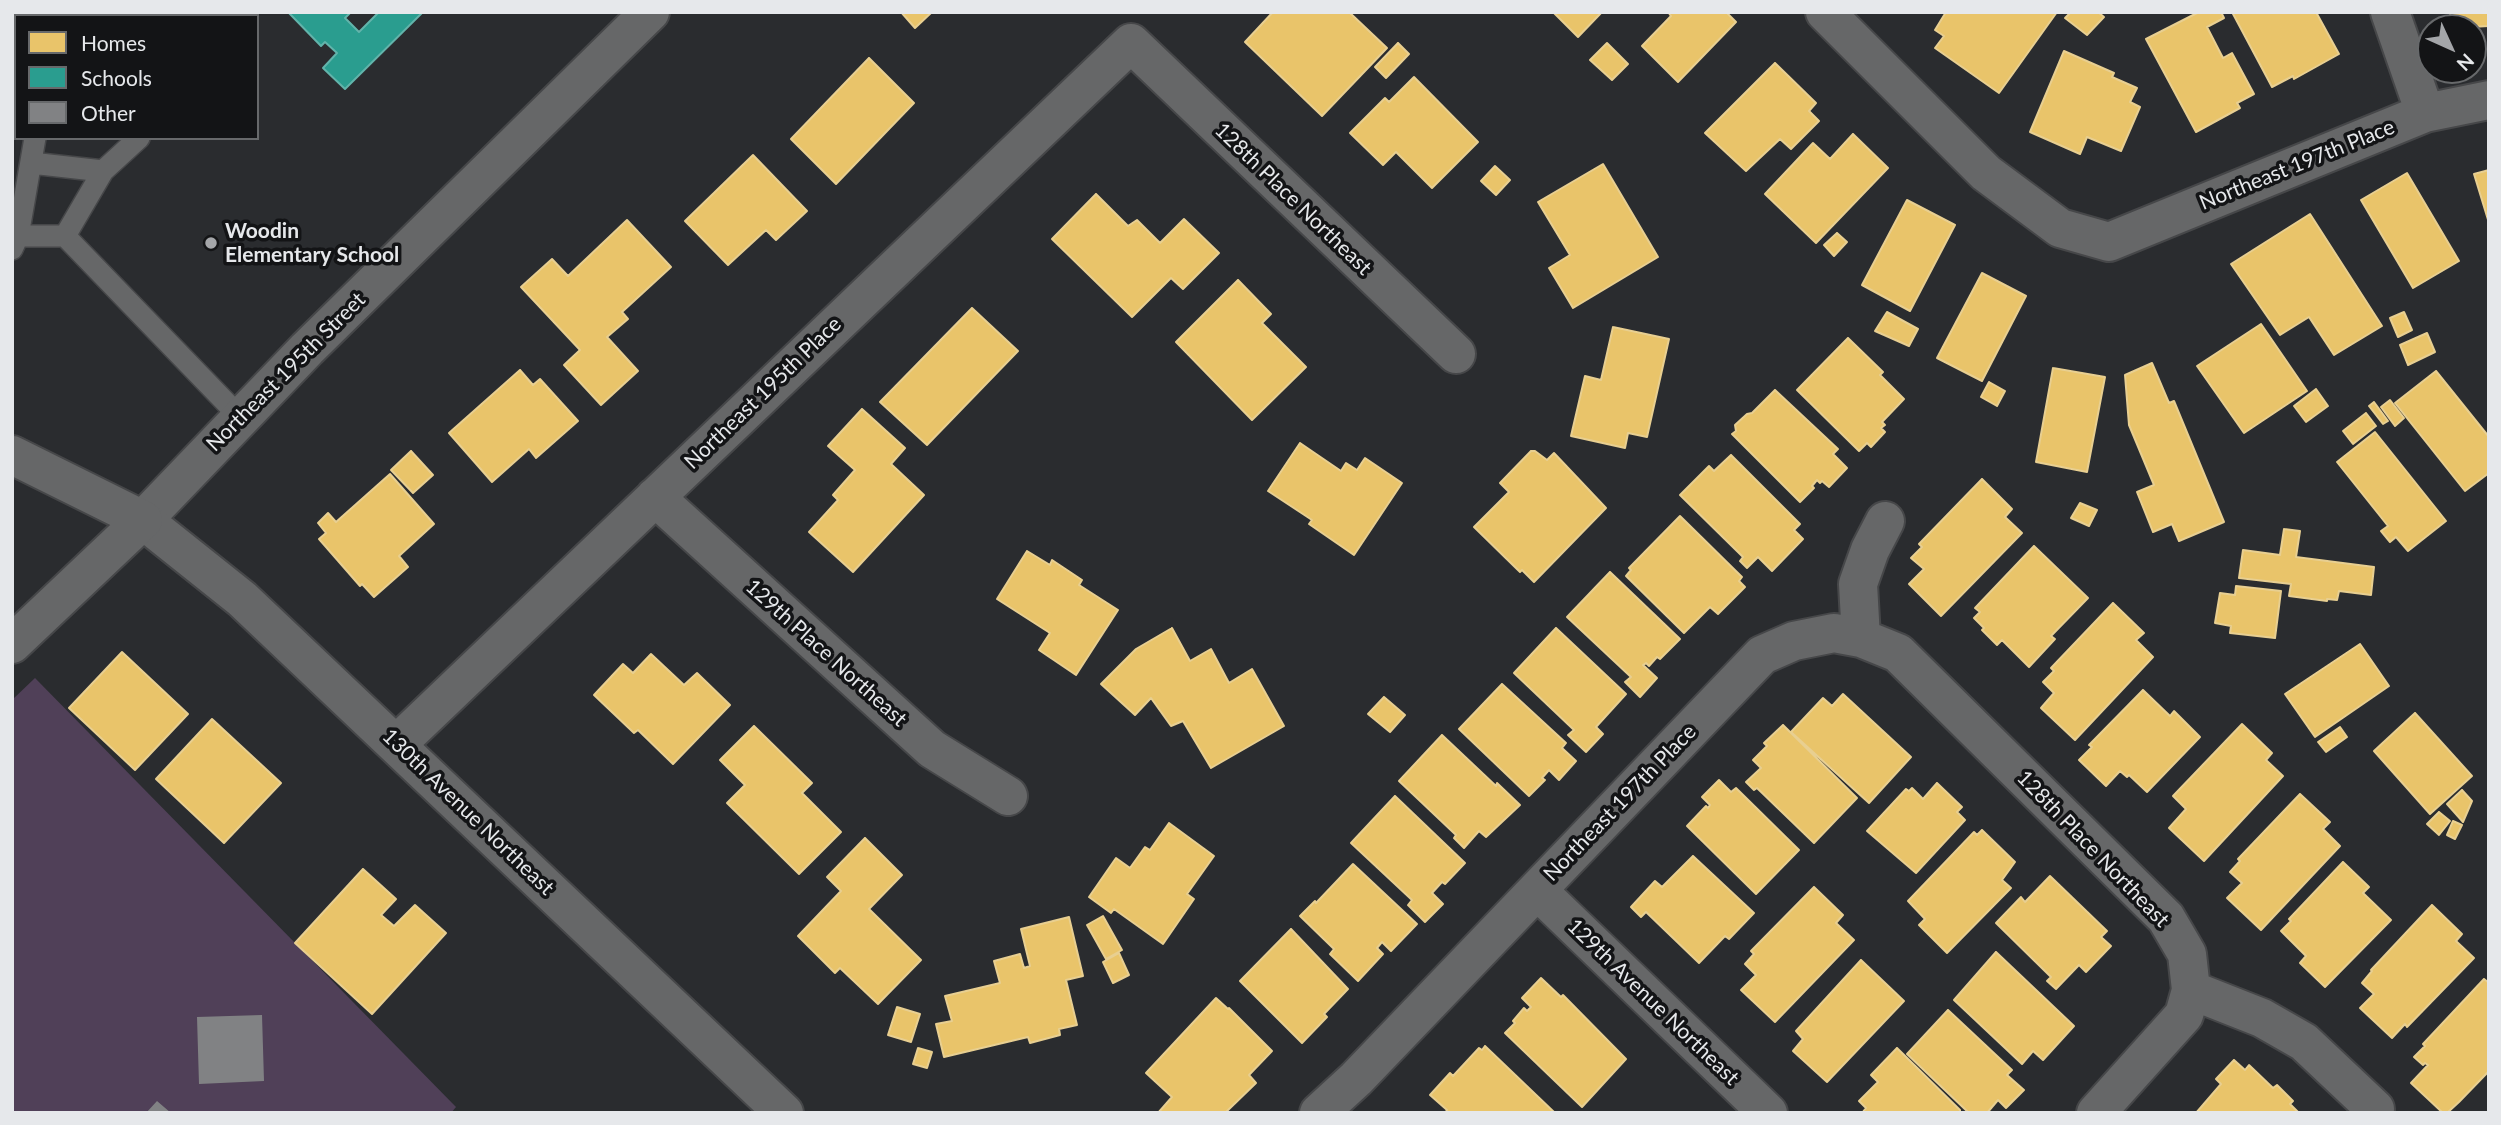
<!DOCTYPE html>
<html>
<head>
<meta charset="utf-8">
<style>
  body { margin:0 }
  #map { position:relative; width:2501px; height:1125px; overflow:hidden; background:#2a2c2f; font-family:Lato,sans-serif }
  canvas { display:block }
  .frame { position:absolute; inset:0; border:14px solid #e6e8eb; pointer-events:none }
  .legend { position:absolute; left:14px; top:14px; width:245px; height:126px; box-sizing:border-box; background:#131416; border:2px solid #67696b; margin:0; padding:9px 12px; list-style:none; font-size:21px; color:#e6e8eb }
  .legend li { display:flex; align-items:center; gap:14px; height:35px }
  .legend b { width:35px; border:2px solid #67696b }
  .north { position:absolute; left:2417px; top:14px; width:70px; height:70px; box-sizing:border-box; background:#131416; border:2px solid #67696b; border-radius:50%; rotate:135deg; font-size:19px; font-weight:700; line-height:28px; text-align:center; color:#e6e8eb }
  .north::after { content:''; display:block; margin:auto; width:24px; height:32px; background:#a4a6a9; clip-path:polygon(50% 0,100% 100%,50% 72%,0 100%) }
</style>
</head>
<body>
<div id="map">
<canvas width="2501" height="1125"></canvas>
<div class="frame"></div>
<ul class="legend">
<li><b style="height:19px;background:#e9c46a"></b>Homes</li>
<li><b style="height:19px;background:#2a9d8f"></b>Schools</li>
<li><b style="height:19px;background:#818284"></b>Other</li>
</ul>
<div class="north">N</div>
</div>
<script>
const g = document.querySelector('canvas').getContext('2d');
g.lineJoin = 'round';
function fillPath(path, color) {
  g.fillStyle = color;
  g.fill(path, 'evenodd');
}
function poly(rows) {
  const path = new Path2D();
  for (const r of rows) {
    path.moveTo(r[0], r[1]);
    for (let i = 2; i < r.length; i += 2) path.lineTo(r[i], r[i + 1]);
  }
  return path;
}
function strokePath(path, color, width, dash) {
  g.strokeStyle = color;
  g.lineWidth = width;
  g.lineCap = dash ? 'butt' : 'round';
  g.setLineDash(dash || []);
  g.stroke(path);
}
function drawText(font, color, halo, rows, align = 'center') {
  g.font = font + ' Lato,sans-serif';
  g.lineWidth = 7;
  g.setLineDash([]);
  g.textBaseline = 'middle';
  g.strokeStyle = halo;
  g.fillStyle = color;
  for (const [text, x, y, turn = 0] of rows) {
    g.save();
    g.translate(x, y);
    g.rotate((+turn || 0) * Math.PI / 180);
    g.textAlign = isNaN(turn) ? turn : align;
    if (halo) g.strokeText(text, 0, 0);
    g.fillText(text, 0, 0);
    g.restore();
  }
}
fillPath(poly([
  [35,678,456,1107,451,1113,12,1113,12,700]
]), '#504058');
const homes = poly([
  [901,12,932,12,915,28,901,12],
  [1273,12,1349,12,1387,48,1322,116,1245,42,1273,12],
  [1553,12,1602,12,1578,37,1553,12],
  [1668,12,1726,12,1736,22,1678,82,1642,46,1671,16,1668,12],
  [1946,12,2057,12,1999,93,1935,48,1944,36,1935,30,1946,12],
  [2071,12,2098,12,2104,17,2087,35,2065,18,2071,12],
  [2199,12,2221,12,2224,18,2207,27,2223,58,2232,53,2254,94,2237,103,2240,108,2196,132,2146,39,2199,12],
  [2232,12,2316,12,2339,54,2294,79,2293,76,2272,87,2232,12],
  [2450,12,2489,12,2489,26,2452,28,2450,12],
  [1398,43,1409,54,1386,78,1375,67,1398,43],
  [1607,43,1628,64,1612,80,1590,60,1607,43],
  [2064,51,2114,73,2112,77,2137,88,2130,102,2140,107,2121,151,2087,137,2080,154,2030,132,2064,51],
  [869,58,914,103,836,184,791,139,869,58],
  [1775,63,1816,103,1809,111,1819,121,1791,149,1780,139,1746,171,1705,133,1775,63],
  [1414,77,1478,142,1432,188,1396,152,1383,165,1350,133,1385,98,1389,102,1414,77],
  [1853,134,1888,168,1816,243,1765,194,1813,143,1830,159,1853,134],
  [753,155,807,211,776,240,766,230,728,265,685,221,753,155],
  [1603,164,1658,257,1573,308,1549,268,1570,255,1538,202,1603,164],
  [1495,166,1510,180,1496,195,1481,181,1495,166],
  [2489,170,2489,223,2474,174,2489,170],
  [2407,173,2459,261,2413,288,2361,200,2407,173],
  [1096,194,1128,226,1137,220,1160,243,1184,219,1219,253,1183,289,1171,278,1132,317,1052,239,1096,194],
  [1907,200,1955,225,1910,311,1862,285,1907,200],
  [2310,214,2382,326,2334,355,2309,317,2280,335,2231,264,2310,214],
  [627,220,671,267,622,312,628,319,607,337,638,371,601,405,564,365,580,350,521,287,552,259,568,276,627,220],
  [1837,233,1847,242,1834,256,1824,245,1837,233],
  [1982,273,2026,296,1982,381,1937,358,1982,273],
  [1238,280,1271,314,1262,323,1306,367,1252,420,1176,342,1238,280],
  [972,308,1018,351,927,445,880,402,972,308],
  [1887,312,1918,329,1909,346,1875,331,1887,312],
  [2404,312,2412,330,2398,337,2390,318,2404,312],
  [2261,324,2307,391,2244,433,2197,366,2261,324],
  [1613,327,1669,339,1647,437,1628,433,1625,448,1571,436,1585,376,1601,380,1613,327],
  [2427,333,2435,352,2408,365,2400,345,2427,333],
  [1848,338,1883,372,1880,375,1904,399,1882,422,1885,425,1881,428,1885,432,1871,447,1867,443,1859,451,1797,390,1848,338],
  [2152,363,2169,403,2174,401,2224,522,2179,541,2172,524,2153,532,2137,492,2154,485,2129,425,2125,375,2152,363],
  [2053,368,2105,377,2087,472,2036,462,2053,368],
  [520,370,533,385,540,379,578,421,536,458,529,449,492,482,449,433,520,370],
  [2436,371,2489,437,2489,473,2465,491,2395,403,2436,371],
  [1989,382,2005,391,1997,406,1981,397,1989,382],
  [2316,389,2328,406,2306,422,2294,406,2316,389],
  [1775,390,1838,449,1833,454,1847,468,1829,487,1822,481,1820,483,1817,480,1812,486,1814,488,1800,502,1732,434,1736,431,1735,425,1747,414,1752,413,1775,390],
  [2390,400,2404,418,2395,426,2381,407,2390,400],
  [2374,402,2388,421,2383,424,2369,406,2374,402],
  [862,409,905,448,891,464,924,495,853,572,809,532,838,500,833,495,855,470,828,446,862,409],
  [2366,413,2376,426,2353,444,2343,431,2366,413],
  [2375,432,2446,521,2408,551,2396,537,2390,542,2381,531,2388,526,2337,462,2375,432],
  [1300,443,1341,471,1346,463,1357,470,1365,458,1402,483,1354,555,1309,524,1312,520,1268,491,1300,443],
  [411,451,433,475,413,493,391,470,411,451],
  [1531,451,1535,451,1547,460,1554,453,1606,508,1534,582,1522,570,1520,572,1474,527,1509,492,1500,483,1531,451],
  [1731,455,1800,524,1794,530,1803,539,1772,571,1758,557,1747,568,1740,561,1743,557,1680,495,1709,466,1714,471,1731,455],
  [390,474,434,524,399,556,408,567,374,597,362,584,360,586,319,539,326,533,318,523,328,513,336,522,390,474],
  [1982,479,2012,509,2005,517,2022,533,1941,616,1909,584,1924,569,1911,558,1922,547,1919,544,1982,479],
  [2080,503,2097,510,2089,526,2071,518,2080,503],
  [1680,516,1742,577,1739,581,1745,587,1718,614,1710,607,1684,633,1626,576,1631,570,1629,568,1680,516],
  [2284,529,2300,531,2296,557,2374,567,2371,595,2339,591,2337,600,2327,599,2327,601,2289,596,2291,584,2239,578,2243,550,2280,555,2284,529],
  [2034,546,2088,598,2051,636,2055,639,2029,667,2002,640,1997,645,1982,630,1984,628,1974,618,1980,612,1975,608,2034,546],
  [1027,551,1050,565,1052,560,1082,580,1079,585,1118,610,1076,675,1039,650,1050,633,997,599,1027,551],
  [1610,572,1680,639,1660,659,1657,657,1649,666,1646,663,1643,665,1657,678,1640,697,1625,682,1631,677,1567,617,1610,572],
  [2236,586,2281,591,2275,638,2230,633,2231,626,2215,623,2220,593,2235,595,2236,586],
  [2113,603,2144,633,2136,640,2153,657,2075,740,2041,708,2054,693,2043,682,2054,671,2051,668,2113,603],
  [1172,628,1190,661,1211,649,1229,683,1252,669,1284,726,1211,768,1183,721,1171,726,1151,698,1135,715,1101,684,1136,649,1172,628],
  [1556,628,1626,694,1596,727,1603,734,1586,752,1568,735,1574,730,1514,673,1556,628],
  [2360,644,2389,686,2315,737,2285,694,2360,644],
  [122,652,188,714,135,770,69,708,122,652],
  [651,654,684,685,697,673,730,705,673,764,638,730,634,733,594,695,623,664,633,673,651,654],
  [1502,684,1566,743,1562,748,1576,761,1559,780,1549,770,1542,778,1545,780,1529,796,1459,729,1502,684],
  [2143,690,2170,716,2174,711,2200,737,2147,792,2129,775,2127,777,2120,771,2106,786,2079,760,2092,747,2089,745,2143,690],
  [1843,694,1911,757,1869,803,1791,732,1823,698,1832,706,1843,694],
  [1384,697,1405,715,1390,732,1368,714,1384,697],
  [2415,713,2472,776,2430,814,2374,751,2415,713],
  [212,719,281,783,224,843,156,779,212,719],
  [2242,724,2272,753,2266,760,2283,776,2204,861,2169,828,2186,809,2173,796,2242,724],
  [1783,725,1857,798,1814,843,1757,788,1754,790,1746,782,1761,768,1753,760,1767,746,1764,743,1783,725],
  [754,726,812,783,802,793,841,832,799,874,727,803,745,785,720,760,754,726],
  [2340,727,2347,737,2326,752,2318,742,2340,727],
  [1442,735,1496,786,1497,783,1520,805,1486,837,1479,831,1464,848,1454,838,1456,835,1399,781,1442,735],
  [1719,780,1731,792,1736,788,1799,850,1756,894,1687,826,1706,806,1708,808,1710,805,1702,797,1719,780],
  [1937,783,1962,807,1957,812,1965,820,1916,873,1867,831,1906,789,1909,791,1912,788,1923,799,1937,783],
  [2462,790,2472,801,2463,822,2447,804,2462,790],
  [2300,794,2330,822,2323,829,2340,846,2261,930,2227,898,2242,883,2230,872,2240,861,2238,859,2300,794],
  [1395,796,1465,863,1445,884,1442,882,1432,893,1443,904,1425,922,1408,905,1412,900,1351,843,1395,796],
  [2439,812,2450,821,2439,835,2427,824,2439,812],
  [2453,821,2462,825,2455,839,2447,835,2453,821],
  [1169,823,1214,856,1187,894,1194,899,1163,944,1114,909,1111,913,1089,897,1116,858,1130,868,1145,847,1150,850,1169,823],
  [1982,830,2015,862,2002,880,2011,888,1947,953,1919,925,1925,919,1908,901,1974,832,1977,835,1982,830],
  [865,838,902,875,869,909,921,960,878,1004,840,968,835,973,798,936,841,891,827,877,865,838],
  [1693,856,1754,913,1729,939,1725,936,1699,963,1646,912,1641,917,1631,907,1655,881,1662,887,1693,856],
  [2343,862,2369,887,2363,893,2391,920,2325,987,2300,963,2306,956,2281,931,2291,921,2289,919,2343,862],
  [1353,864,1417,924,1391,951,1382,942,1377,948,1383,954,1358,981,1330,954,1334,949,1300,916,1315,901,1316,903,1353,864],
  [363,869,396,899,381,915,394,926,415,905,446,933,372,1014,295,943,363,869],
  [2050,876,2107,931,2101,937,2111,946,2086,972,2079,965,2056,989,2047,981,2051,977,1996,923,2021,897,2025,902,2050,876],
  [1814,887,1843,915,1836,923,1854,940,1775,1022,1741,990,1756,975,1745,964,1754,954,1751,951,1814,887],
  [2432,905,2462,934,2456,941,2474,958,2407,1027,2405,1024,2392,1038,2360,1008,2374,994,2362,983,2372,971,2371,970,2432,905],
  [1103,916,1122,950,1106,959,1087,925,1103,916],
  [1069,917,1083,976,1066,980,1077,1025,1059,1029,1060,1035,1030,1043,1028,1037,944,1057,936,1024,952,1021,945,996,1000,983,994,961,1020,954,1024,968,1030,966,1021,929,1069,917],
  [1291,929,1348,989,1324,1014,1327,1017,1302,1043,1240,981,1291,929],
  [1996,952,2074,1026,2043,1060,2033,1051,2022,1064,1954,1000,1996,952],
  [1119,953,1129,975,1113,983,1103,962,1119,953],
  [1861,960,1904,1001,1827,1082,1793,1051,1803,1039,1796,1031,1861,960],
  [1541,978,1561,997,1563,995,1626,1059,1582,1107,1505,1033,1515,1023,1513,1021,1524,1008,1527,1011,1531,1007,1522,998,1541,978],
  [2484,979,2489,983,2489,1071,2459,1102,2447,1113,2443,1113,2411,1083,2428,1065,2425,1063,2423,1065,2414,1057,2425,1046,2423,1044,2484,979],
  [1216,998,1228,1009,1229,1008,1272,1051,1249,1075,1256,1083,1225,1113,1158,1113,1172,1097,1146,1073,1216,998],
  [897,1007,920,1014,911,1042,888,1035,897,1007],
  [1948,1010,2012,1070,2007,1075,2024,1090,2006,1108,1998,1100,1987,1113,1969,1113,1907,1054,1948,1010],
  [1485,1046,1555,1113,1445,1113,1447,1110,1430,1095,1450,1073,1453,1076,1479,1048,1482,1050,1485,1046],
  [918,1048,932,1052,927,1068,913,1064,918,1048],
  [1897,1048,1960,1110,1960,1113,1862,1113,1866,1108,1859,1101,1878,1082,1871,1075,1897,1048],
  [2234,1060,2245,1070,2249,1065,2273,1088,2277,1085,2293,1101,2290,1104,2299,1113,2196,1113,2221,1084,2216,1079,2234,1060]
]);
fillPath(homes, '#e9c46a');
strokePath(homes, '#e8cf91', 2);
const schools = poly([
  [288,12,351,12,345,18,359,32,379,12,423,12,345,89,323,68,337,53,325,42,321,46,288,12]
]);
fillPath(schools, '#2a9d8f');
strokePath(schools, '#62b4ab', 2);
fillPath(poly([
  [262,1015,264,1081,199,1084,197,1017],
  [157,1101,171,1113,146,1113]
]), '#818284');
const service = poly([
  [12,107,16,110],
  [31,163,103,171],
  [12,234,18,236,65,236,240,417],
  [65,236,103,171,139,138],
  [12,249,18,236,35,138]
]);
const minor = poly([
  [1825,12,1986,173,2060,228,2109,242,2425,113,2489,100],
  [2390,12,2425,113],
  [655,497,932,749,1008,796],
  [143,520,307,349,650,12],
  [1861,638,1898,653,2166,918,2187,954,2191,990,2262,1018,2304,1042,2375,1109],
  [397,744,1131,43,1456,354],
  [1537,890,1768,1113],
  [1319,1113,1356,1079,1762,655,1794,641,1834,633,1861,638,1858,584,1870,550,1885,521],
  [2096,1113,2184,1015,2191,990]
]);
const tertiary = poly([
  [143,520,242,599,784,1113]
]);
const secondary = poly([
  [12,455,143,520,12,644]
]);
strokePath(service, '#464749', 24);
strokePath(minor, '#464749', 42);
strokePath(tertiary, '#464749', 42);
strokePath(secondary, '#464749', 42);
strokePath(service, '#666768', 21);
strokePath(minor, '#666768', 38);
strokePath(tertiary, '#666768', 38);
strokePath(secondary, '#666768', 38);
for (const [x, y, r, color] of [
  [211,243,7,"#a4a6a9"]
]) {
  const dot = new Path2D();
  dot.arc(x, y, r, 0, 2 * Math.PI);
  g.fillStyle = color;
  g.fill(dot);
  strokePath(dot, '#131416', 2.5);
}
drawText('21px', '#e6e8eb', '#131416', [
  ["Northeast 197th Place",2297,165,-22],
  ["128th Place Northeast",1293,199,44],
  ["Northeast 195th Street",286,372,-45],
  ["Northeast 195th Place",763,393,-44],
  ["129th Place Northeast",826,653,42],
  ["Northeast 197th Place",1620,803,-46],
  ["130th Avenue Northeast",468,812,44],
  ["128th Place Northeast",2093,849,46],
  ["129th Avenue Northeast",1653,1002,44]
]);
drawText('bold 21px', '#e6e8eb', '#131416', [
  ["Woodin",225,231],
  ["Elementary School",225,255]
], 'left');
</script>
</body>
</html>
